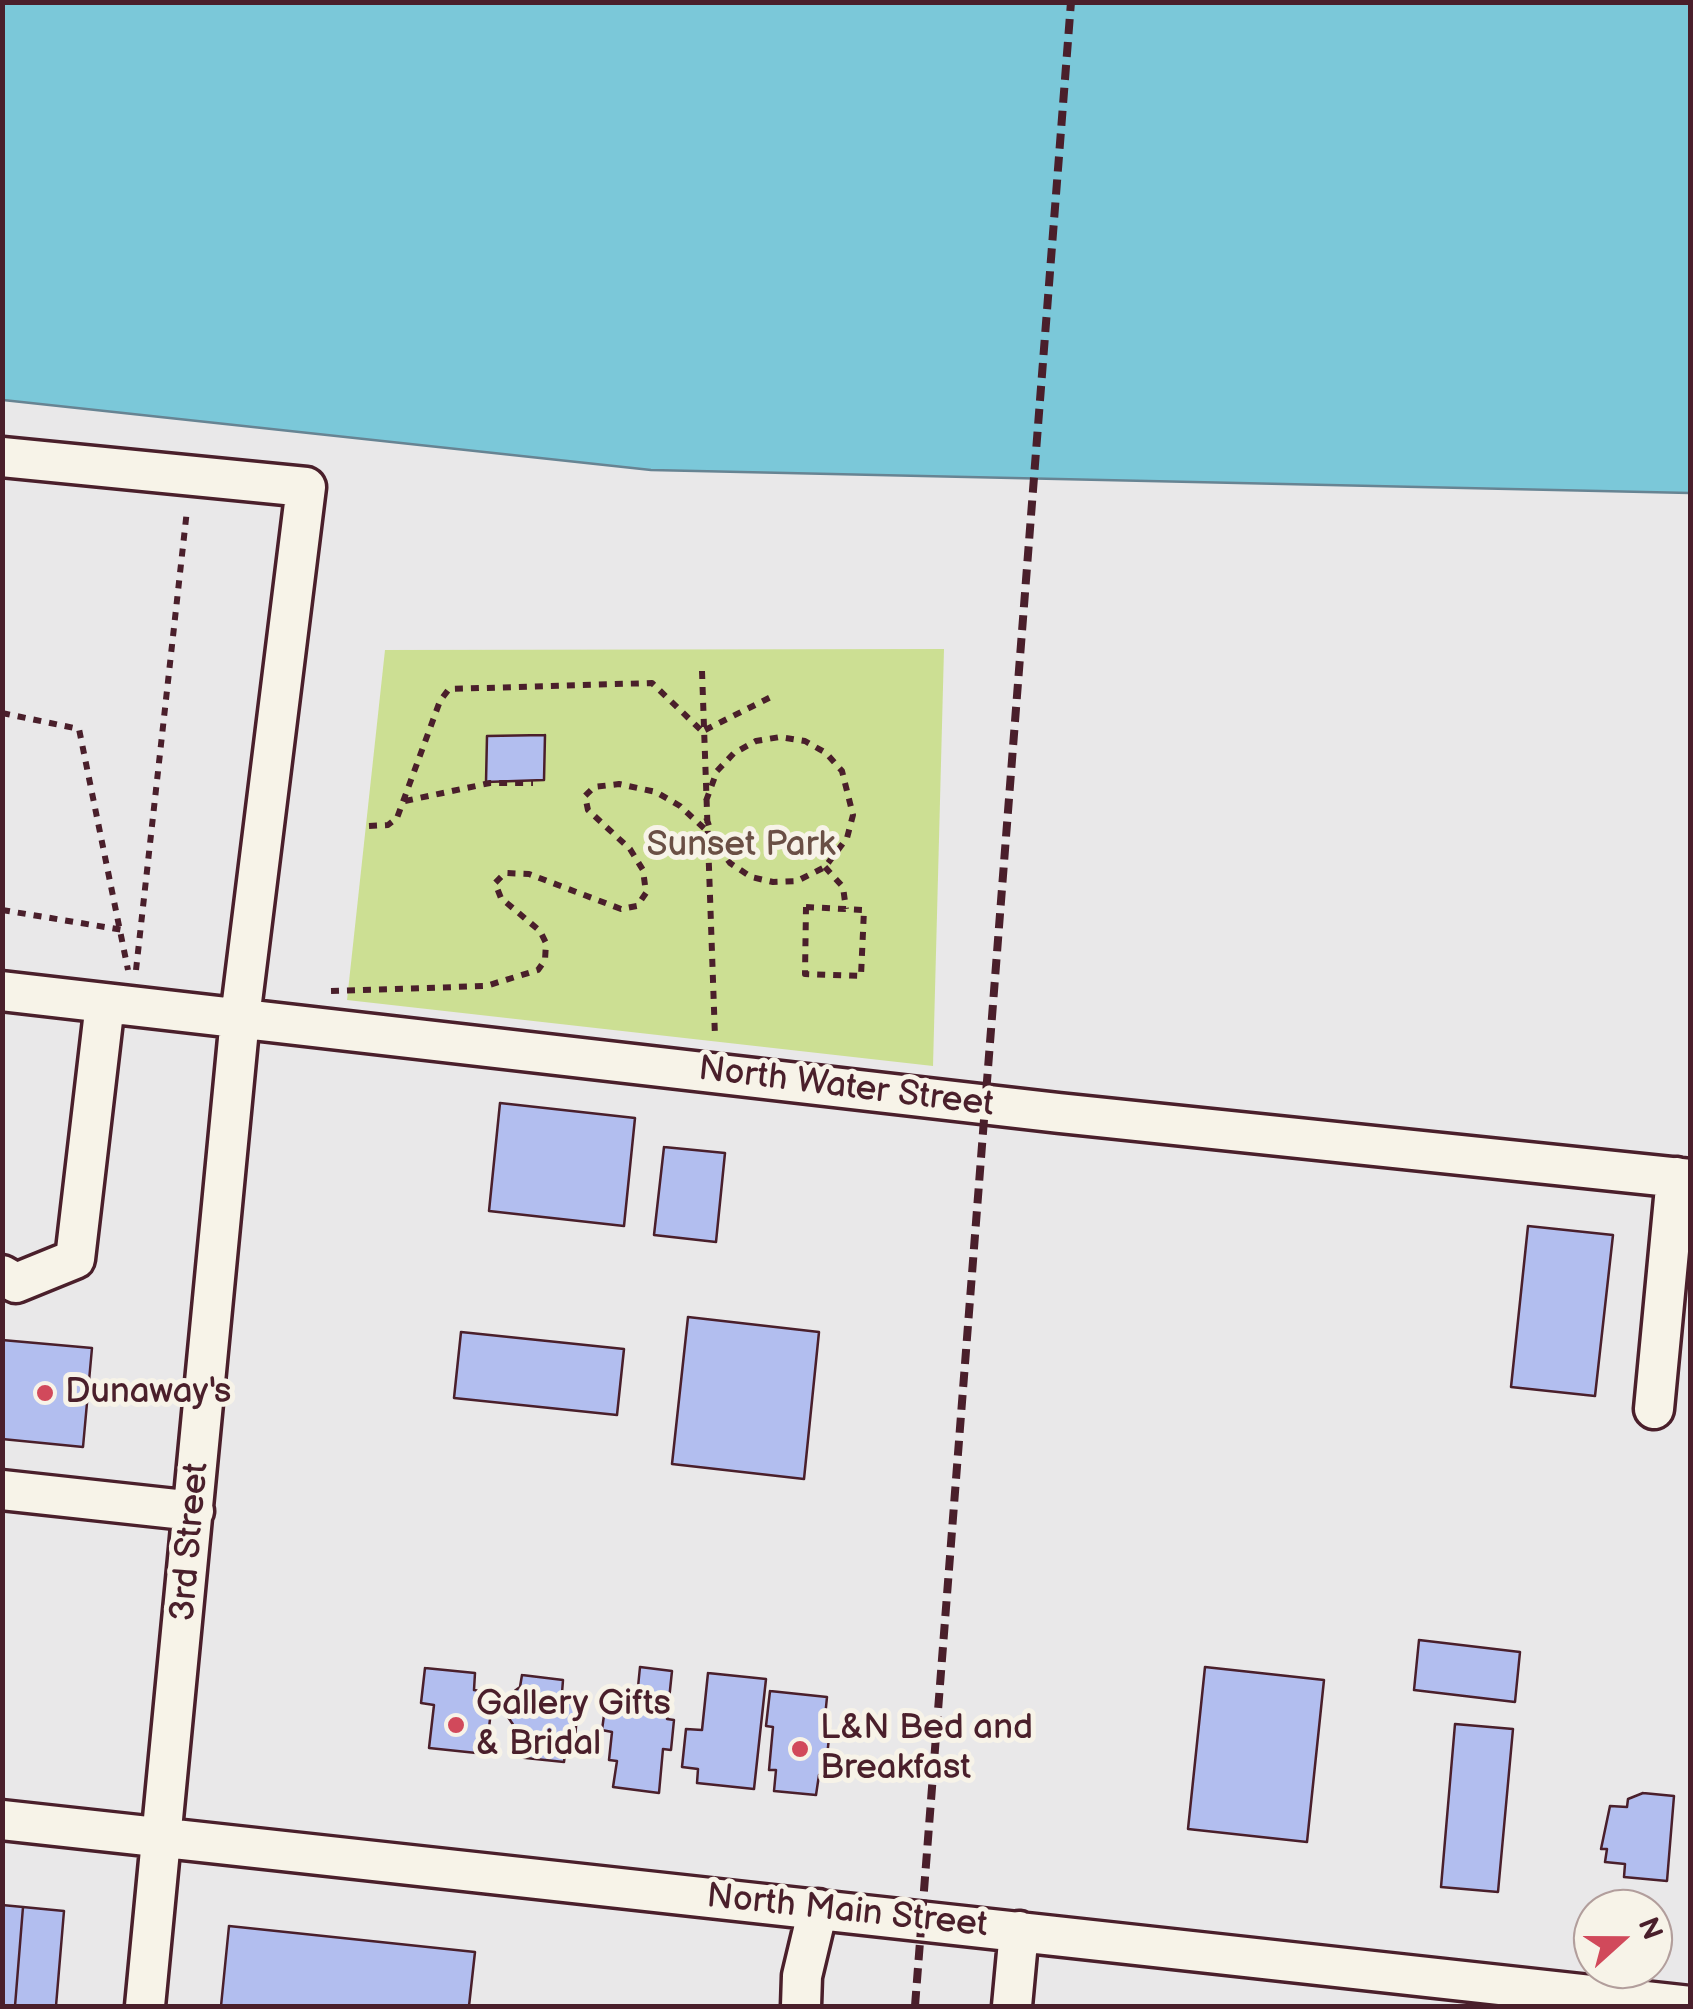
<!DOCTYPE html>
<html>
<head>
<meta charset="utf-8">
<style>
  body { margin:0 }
  #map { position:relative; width:1693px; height:2009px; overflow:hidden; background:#e9e8e9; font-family:"Balsamiq Sans",sans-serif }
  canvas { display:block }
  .frame { position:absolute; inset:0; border:5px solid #4a1f2b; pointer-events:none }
  .north { position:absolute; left:1573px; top:1889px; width:100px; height:100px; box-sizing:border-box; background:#f7f3e8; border:2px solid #b29e9c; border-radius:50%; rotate:69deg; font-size:28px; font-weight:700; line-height:40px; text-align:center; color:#4a1f2b }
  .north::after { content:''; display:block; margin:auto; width:35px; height:45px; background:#d1495b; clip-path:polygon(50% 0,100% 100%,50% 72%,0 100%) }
</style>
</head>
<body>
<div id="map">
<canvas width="1693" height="2009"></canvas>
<div class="frame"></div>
<div class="north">N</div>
</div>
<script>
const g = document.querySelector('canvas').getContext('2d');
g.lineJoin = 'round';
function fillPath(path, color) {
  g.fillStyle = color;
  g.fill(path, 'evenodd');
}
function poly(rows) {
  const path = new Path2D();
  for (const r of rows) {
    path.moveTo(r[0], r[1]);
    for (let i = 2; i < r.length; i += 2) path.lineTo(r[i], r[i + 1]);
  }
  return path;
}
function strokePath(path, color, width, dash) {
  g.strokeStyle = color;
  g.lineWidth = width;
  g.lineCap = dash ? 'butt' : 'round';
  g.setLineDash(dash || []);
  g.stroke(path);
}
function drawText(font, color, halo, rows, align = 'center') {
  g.font = font + ' "Balsamiq Sans",sans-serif';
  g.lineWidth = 10;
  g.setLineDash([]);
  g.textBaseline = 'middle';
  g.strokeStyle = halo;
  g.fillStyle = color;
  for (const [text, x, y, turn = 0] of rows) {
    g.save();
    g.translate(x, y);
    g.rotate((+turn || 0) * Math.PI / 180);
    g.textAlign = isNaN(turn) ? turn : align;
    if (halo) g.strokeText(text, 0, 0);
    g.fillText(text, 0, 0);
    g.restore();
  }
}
fillPath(poly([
  [944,649,933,1066,347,1000,385,650]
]), '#ccdf93');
const water = poly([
  [3,2,1690,3,1690,493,651,470,3,400,3,2]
]);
fillPath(water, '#7bc8d9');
strokePath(water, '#678493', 2.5);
const building = poly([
  [545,735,544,780,486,782,487,736,545,735],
  [500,1103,635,1118,624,1226,489,1211,500,1103],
  [664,1147,725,1153,716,1242,654,1235,664,1147],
  [1528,1226,1613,1235,1595,1396,1511,1387,1528,1226],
  [688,1317,819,1332,804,1479,672,1464,688,1317],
  [461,1332,624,1349,617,1415,454,1398,461,1332],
  [2,1340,92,1348,83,1447,2,1439,2,1340],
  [1419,1640,1520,1652,1515,1702,1414,1690,1419,1640],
  [640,1667,672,1671,667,1719,674,1720,671,1750,663,1749,659,1793,613,1787,617,1761,609,1760,612,1732,602,1730,607,1693,637,1697,640,1667],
  [1205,1667,1324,1680,1307,1842,1188,1829,1205,1667],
  [425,1668,475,1673,474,1690,493,1693,486,1754,429,1748,434,1705,421,1703,425,1668],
  [708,1673,766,1679,754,1789,697,1783,698,1769,682,1767,686,1729,702,1730,708,1673],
  [522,1675,563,1680,562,1693,579,1694,575,1738,567,1737,564,1762,516,1757,518,1732,506,1714,509,1695,520,1687,522,1675],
  [770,1691,827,1697,824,1727,830,1728,825,1776,819,1775,816,1795,774,1791,776,1770,769,1770,773,1727,766,1726,770,1691],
  [1455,1724,1513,1729,1498,1892,1441,1887,1455,1724],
  [1643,1793,1674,1796,1667,1881,1624,1877,1625,1864,1605,1862,1607,1849,1601,1849,1610,1806,1627,1807,1628,1799,1643,1793],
  [2,1905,23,1907,15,2006,2,2006,2,1905],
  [23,1907,64,1911,56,2006,15,2006,23,1907],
  [229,1926,475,1952,469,2006,221,2006,229,1926]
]);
fillPath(building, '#b2beef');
strokePath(building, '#4a1f2b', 2.5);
const minor = poly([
  [2,457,306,487,240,1018,145,2006],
  [2,991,1059,1113,1690,1179],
  [2,1275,16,1283,75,1259,105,1003],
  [1654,1409,1676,1177],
  [2,1490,194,1511],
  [2,1820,1690,2006],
  [801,2006,802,1976,818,1909],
  [1012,2006,1019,1931]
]);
strokePath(minor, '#4a1f2b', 45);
strokePath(poly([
  [702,671,715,1037],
  [2,713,79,729,128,970],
  [705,730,771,697],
  [405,801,490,783,533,783],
  [706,801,717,771,734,753,756,741,780,737,805,741,826,753,842,771,853,815,847,838,825,867,797,881,773,882,751,877,730,863,715,843,706,817],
  [369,826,388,825,397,818,440,701,449,689,652,683,705,734],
  [825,867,843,887,846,909],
  [806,907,864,910,861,976,805,974,806,907],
  [2,910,123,930],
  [136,970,187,510],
  [331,991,486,986,538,970,545,960,546,943,540,931,501,898,495,883,505,873,529,874,621,909,637,906,646,893,643,870,630,849,588,810,585,796,594,787,619,784,656,792,680,806,707,831]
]), '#4a1f2b', 6, [8, 8]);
strokePath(minor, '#f7f3e8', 38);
strokePath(poly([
  [915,2006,1071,2]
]), '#4a1f2b', 8, [15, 8]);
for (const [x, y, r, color] of [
  [45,1393,10,"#d1495b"],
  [456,1725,10,"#d1495b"],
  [800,1749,10,"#d1495b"]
]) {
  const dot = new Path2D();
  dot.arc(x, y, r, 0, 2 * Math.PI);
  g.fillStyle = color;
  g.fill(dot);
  strokePath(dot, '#f7f3e8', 4);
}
drawText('35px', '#6a4f45', '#f7f3e8', [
  ["Sunset Park",741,846]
]);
drawText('35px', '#4a1f2b', '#f7f3e8', [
  ["North Water Street",846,1088,7],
  ["3rd Street",191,1542,-85],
  ["North Main Street",847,1912,6]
]);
drawText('35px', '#4a1f2b', '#f7f3e8', [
  ["Dunaway's",65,1393],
  ["Gallery Gifts",476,1705],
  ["& Bridal",476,1745],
  ["L&N Bed and",820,1729],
  ["Breakfast",820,1769]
], 'left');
</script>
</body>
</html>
